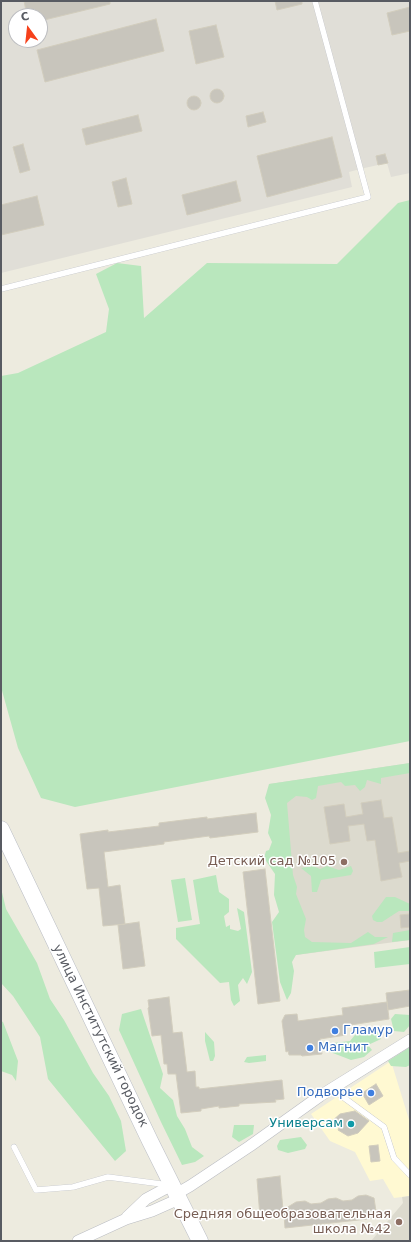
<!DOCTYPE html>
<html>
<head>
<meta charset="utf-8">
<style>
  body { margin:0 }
  #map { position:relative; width:411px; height:1242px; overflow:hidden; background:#edebdf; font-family:"DejaVu Sans",sans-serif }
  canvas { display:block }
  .frame { position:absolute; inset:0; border:2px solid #585b62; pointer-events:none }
  .north { position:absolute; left:8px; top:8px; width:40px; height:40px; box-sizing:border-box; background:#fff; border:1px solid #bcbdc0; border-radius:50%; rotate:345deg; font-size:11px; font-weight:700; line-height:16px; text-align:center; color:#585b62 }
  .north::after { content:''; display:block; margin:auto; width:14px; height:18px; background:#f6411b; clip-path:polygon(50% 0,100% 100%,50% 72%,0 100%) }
</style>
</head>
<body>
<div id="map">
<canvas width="411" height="1242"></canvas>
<div class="frame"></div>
<div class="north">С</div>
</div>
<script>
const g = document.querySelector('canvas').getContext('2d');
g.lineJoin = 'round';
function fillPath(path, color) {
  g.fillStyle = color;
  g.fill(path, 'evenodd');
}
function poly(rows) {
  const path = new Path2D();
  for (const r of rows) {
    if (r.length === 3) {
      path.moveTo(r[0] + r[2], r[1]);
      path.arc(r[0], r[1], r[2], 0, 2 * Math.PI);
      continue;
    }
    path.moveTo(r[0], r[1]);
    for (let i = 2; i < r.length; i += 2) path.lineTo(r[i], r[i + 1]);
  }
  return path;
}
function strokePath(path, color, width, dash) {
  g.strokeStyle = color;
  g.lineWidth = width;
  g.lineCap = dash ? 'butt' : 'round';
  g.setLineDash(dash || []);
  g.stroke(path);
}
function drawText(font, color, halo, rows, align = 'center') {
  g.font = font + ' "DejaVu Sans",sans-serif';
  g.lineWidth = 3;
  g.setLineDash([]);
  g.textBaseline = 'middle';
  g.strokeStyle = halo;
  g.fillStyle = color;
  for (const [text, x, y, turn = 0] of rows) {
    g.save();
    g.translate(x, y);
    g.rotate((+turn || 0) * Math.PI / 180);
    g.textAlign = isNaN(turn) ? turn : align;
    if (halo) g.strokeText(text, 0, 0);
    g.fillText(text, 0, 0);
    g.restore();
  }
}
fillPath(poly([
  [391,1061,410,1123,410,1196,394,1198,383,1179,370,1181,355,1152,330,1141,311,1114]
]), '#fff9d2');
fillPath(poly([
  [1,1,410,1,410,173,391,177,387,163,360,169,349,172,352,187,1,273],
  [16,16,40,16,40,40,16,40]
]), '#e0ded7');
fillPath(poly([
  [410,763,410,940,296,955,269,784],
  [410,1196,410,1241,371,1241,403,1203,402,1197]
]), '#dcdace');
fillPath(poly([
  [410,200,410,741,75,807,41,798,18,748,1,687,1,376,18,373,106,332,109,309,96,274,117,263,141,266,144,318,207,263,337,264,398,203],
  [410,763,410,773,381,778,381,784,367,780,365,787,360,791,355,785,345,786,341,782,318,786,316,798,312,800,307,797,296,796,287,803,293,875,297,887,296,894,306,919,304,930,305,937,312,942,351,943,368,932,375,937,388,937,374,944,296,955,292,962,294,971,291,993,287,1000,280,982,272,922,279,912,274,895,275,874,264,858,266,851,269,850,272,842,268,833,271,815,265,798,269,784],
  [313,866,320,869,327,866,339,870,351,866,353,871,351,875,321,880,317,892,312,892,311,876,301,868],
  [216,875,219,892,229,899,229,912,224,916,226,927,230,925,230,929,238,931,241,929,237,908,244,912,252,972,247,984,243,978,238,985,240,1001,234,1006,231,1000,229,982,220,983,176,939,176,928,200,924,193,880],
  [185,878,192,920,178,922,171,880],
  [1,888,6,909,37,963,50,999,64,1020,93,1073,109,1096,121,1121,126,1151,115,1161,48,1079,40,1037,13,996,1,983],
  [386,897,395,897,410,904,410,911,399,911,382,922,377,922,373,920,372,916],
  [410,930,410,940,392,942,393,933],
  [410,947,410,964,375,968,374,952],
  [141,1009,163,1074,160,1088,173,1100,177,1116,185,1129,192,1147,204,1156,195,1162,182,1165,161,1122,119,1030,122,1014],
  [395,1014,410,1015,410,1025,404,1032,394,1031,391,1019],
  [1,1021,3,1022,18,1061,16,1081,12,1075,1,1071],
  [371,1028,376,1029,381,1039,368,1045,372,1050,364,1057,351,1060,325,1050,325,1044,350,1041,359,1030],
  [205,1032,214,1042,215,1056,213,1061,210,1061,205,1041],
  [410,1047,410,1065,406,1067,391,1066,388,1061],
  [266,1055,266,1061,249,1063,244,1062,247,1057],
  [234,1125,254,1125,253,1134,239,1142,232,1137],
  [301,1137,307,1145,305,1149,288,1153,278,1150,277,1146,280,1140]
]), '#b9e7bd');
const building = poly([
  [24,1,110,1,110,4,40,21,40,16,27,16,24,1],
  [275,1,302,1,302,4,277,10,275,1],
  [410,7,410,31,392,35,387,13,410,7],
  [156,19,164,51,45,82,37,50,156,19],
  [216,25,224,57,196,64,189,31,216,25],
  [217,96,7],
  [194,103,7],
  [263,112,266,122,248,127,246,116,263,112],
  [138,115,142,131,86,145,82,129,138,115],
  [332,137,342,177,267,197,257,156,332,137],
  [23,144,30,170,20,173,13,147,23,144],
  [385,154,388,163,378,165,376,156,385,154],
  [126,178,132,204,118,207,112,182,126,178],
  [236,181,241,201,187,215,182,195,236,181],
  [37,196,44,225,1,235,1,205,37,196],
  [381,800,384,818,392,817,398,853,410,851,410,861,399,863,402,877,381,881,375,840,367,841,364,824,348,826,350,841,330,844,324,807,344,804,346,817,363,814,361,803,381,800],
  [256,813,258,832,210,838,209,836,164,842,164,844,104,852,108,887,120,885,125,924,103,926,99,888,87,889,80,834,108,830,108,832,159,826,159,823,207,817,207,819,256,813],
  [265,869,280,1001,258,1004,243,872,265,869],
  [410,914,410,927,401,928,400,915,410,914],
  [139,922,145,966,123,969,118,925,139,922],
  [410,990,410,1006,388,1010,386,993,410,990],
  [169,997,173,1033,182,1032,187,1072,195,1071,196,1087,199,1087,199,1089,282,1080,284,1099,275,1100,276,1102,239,1104,239,1106,219,1108,219,1106,201,1109,201,1111,181,1113,176,1074,168,1074,167,1064,164,1064,161,1035,152,1036,148,1008,149,1007,148,1000,169,997],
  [387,1002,389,1019,344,1026,346,1035,320,1039,322,1054,302,1056,301,1055,289,1055,288,1051,286,1052,282,1021,285,1015,297,1014,298,1021,343,1015,342,1008,387,1002],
  [376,1084,383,1096,369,1105,362,1093,376,1084],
  [355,1111,369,1121,358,1133,348,1136,338,1130,340,1126,331,1122,340,1114,355,1111],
  [378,1145,380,1161,371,1162,369,1146,378,1145],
  [280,1176,283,1210,296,1202,305,1201,311,1204,321,1203,328,1199,336,1198,343,1201,352,1200,358,1196,366,1195,374,1198,377,1218,285,1228,284,1215,260,1217,257,1179,280,1176]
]);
fillPath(building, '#c8c5bc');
strokePath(building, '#d2cdbd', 1);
const lane = poly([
  [1,289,368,197,315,1],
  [332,1089,384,1127,394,1158,410,1175],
  [14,1147,36,1190,73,1187,108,1177,169,1185]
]);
const street = poly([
  [176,1194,190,1186,250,1146,320,1096,410,1040],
  [127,1217,146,1199,172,1185],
  [78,1241,126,1219,152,1211,179,1199]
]);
const secondary = poly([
  [1,829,150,1141,200,1241]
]);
strokePath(lane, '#babcc2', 6);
strokePath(street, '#babcc2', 12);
strokePath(secondary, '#babdc5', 17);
strokePath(lane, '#fff', 5.5);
strokePath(street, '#fff', 11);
strokePath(secondary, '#fff', 16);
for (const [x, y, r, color] of [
  [344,862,4,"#8d6e63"],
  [335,1031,4,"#3f7fe0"],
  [310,1048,4,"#3f7fe0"],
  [371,1093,4,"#3f7fe0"],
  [351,1124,4,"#0f9aa8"],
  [399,1222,4,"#8d6e63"]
]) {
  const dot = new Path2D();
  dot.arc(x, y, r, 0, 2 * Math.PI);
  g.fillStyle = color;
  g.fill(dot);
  strokePath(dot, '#fff', 1.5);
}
drawText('13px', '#785e54', '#fff', [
  ["Детский сад №105",336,862],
  ["Средняя общеобразовательная",391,1215],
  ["школа №42",391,1230]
], 'right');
drawText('13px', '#366cbe', '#fff', [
  ["Гламур",343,1031],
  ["Магнит",318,1048],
  ["Подворье",363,1093,"right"]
], 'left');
drawText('13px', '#585b62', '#fff', [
  ["улица Институтский городок",100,1036,64]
]);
drawText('13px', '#0d838f', '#fff', [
  ["Универсам",343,1124]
], 'right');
</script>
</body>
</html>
